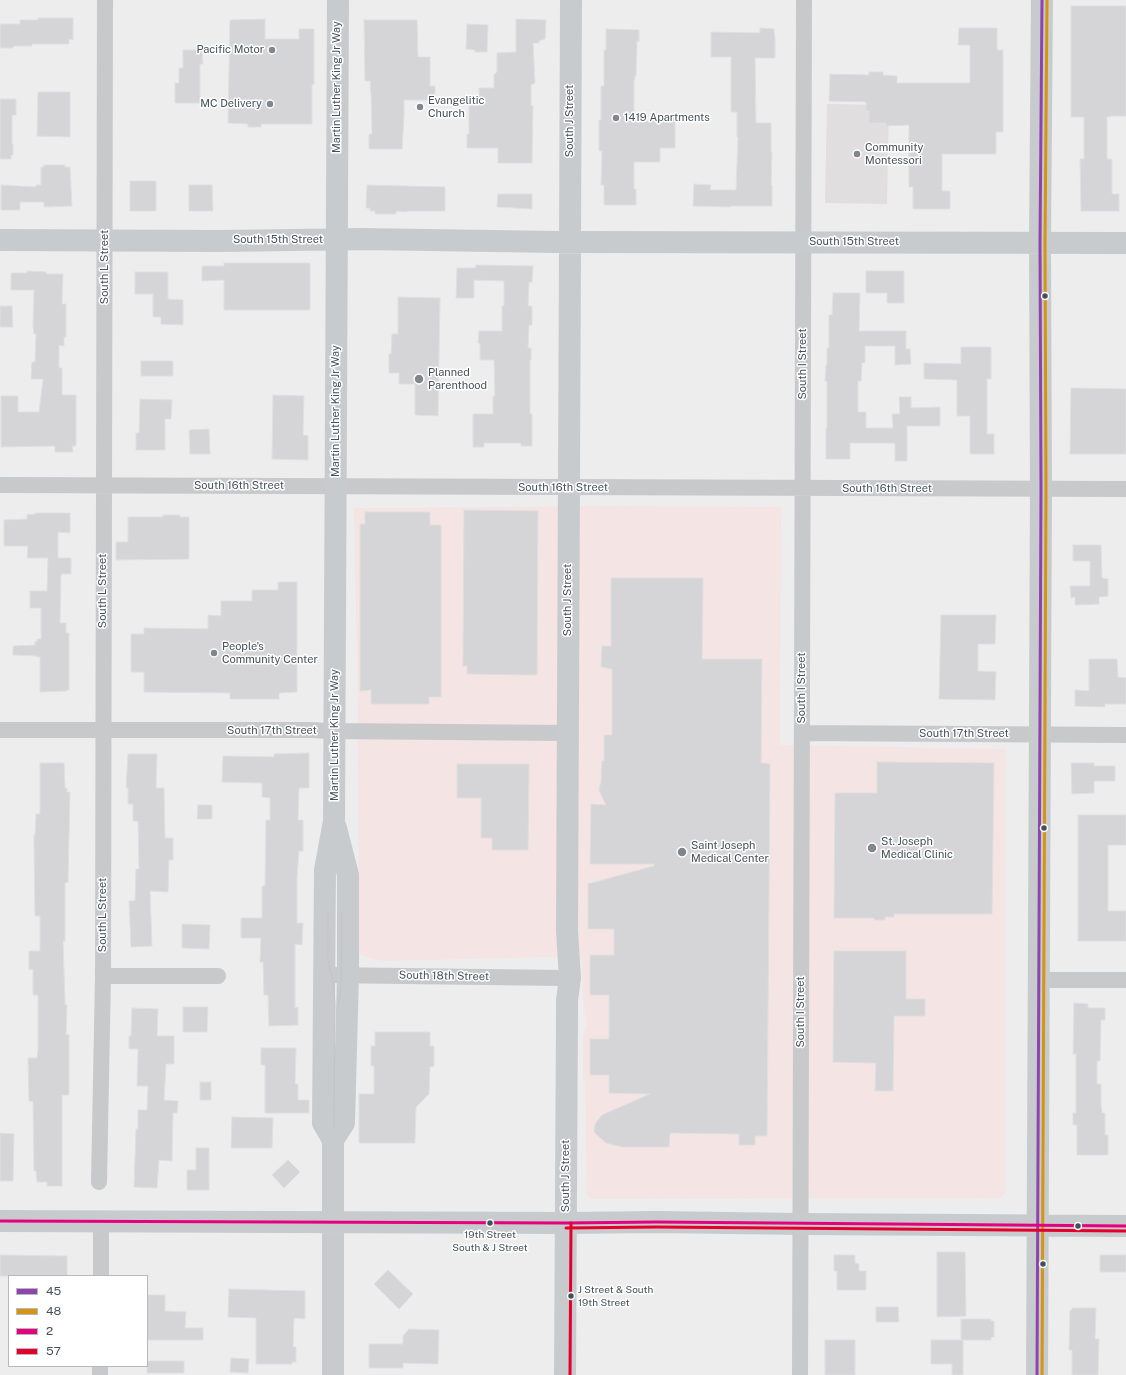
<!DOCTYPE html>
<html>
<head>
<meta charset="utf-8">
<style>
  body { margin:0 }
  #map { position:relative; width:1126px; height:1375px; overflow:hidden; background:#eeeded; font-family:"Public Sans",sans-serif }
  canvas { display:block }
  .legend { position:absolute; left:8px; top:1275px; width:140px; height:92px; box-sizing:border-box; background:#fff; border:1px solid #b5b9bc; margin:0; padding:5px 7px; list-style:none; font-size:12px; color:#455058 }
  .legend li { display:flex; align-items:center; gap:8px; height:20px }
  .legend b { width:20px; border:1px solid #b5b9bc }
</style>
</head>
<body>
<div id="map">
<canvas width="1126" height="1375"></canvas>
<ul class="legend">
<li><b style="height:5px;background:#8e44ad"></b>45</li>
<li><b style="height:5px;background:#d39512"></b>48</li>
<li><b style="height:5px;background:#e5007d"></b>2</li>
<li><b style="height:5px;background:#e4002b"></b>57</li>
</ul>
</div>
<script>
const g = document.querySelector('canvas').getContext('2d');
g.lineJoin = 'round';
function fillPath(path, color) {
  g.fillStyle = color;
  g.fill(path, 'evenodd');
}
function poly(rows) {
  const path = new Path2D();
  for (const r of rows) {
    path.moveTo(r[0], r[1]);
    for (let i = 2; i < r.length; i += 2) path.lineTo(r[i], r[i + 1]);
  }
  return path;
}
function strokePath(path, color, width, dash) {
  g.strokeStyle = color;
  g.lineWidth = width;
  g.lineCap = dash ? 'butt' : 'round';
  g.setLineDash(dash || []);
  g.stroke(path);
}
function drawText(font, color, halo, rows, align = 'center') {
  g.font = font + ' "Public Sans",sans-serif';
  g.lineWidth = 3;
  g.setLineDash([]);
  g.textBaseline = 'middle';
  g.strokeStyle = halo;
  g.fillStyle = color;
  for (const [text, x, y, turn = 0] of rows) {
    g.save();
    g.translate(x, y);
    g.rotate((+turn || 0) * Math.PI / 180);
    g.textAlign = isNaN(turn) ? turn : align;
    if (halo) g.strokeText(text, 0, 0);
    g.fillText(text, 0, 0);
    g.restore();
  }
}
fillPath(poly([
  [827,104,889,105,887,204,825,203]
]), '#e0dede');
fillPath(poly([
  [617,506,781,507,780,745,1005,749,1005,1193,1001,1198,591,1199,587,1195,585,1082,583,1079,583,1035,585,1032,587,1025,583,997,582,959,550,957,379,961,359,954,358,711,354,508]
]), '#f4e4e3');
const building = poly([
  [1071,6,1126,6,1126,116,1110,116,1110,117,1107,117,1107,159,1112,159,1112,194,1119,194,1119,211,1081,211,1080,159,1084,159,1084,117,1071,117,1071,6],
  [38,18,73,18,73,40,69,39,69,44,32,44,32,46,13,46,13,48,0,48,0,24,20,24,20,20,38,20,38,18],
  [265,19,265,39,299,39,299,29,314,29,314,84,312,85,312,124,261,124,261,127,248,127,248,124,228,123,230,20,265,19],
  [516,19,546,20,545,39,539,41,539,43,533,43,535,83,531,85,531,106,533,106,532,163,498,163,498,148,467,148,467,134,469,134,469,104,479,104,479,88,494,88,494,75,497,72,497,53,516,52,516,19],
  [364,20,417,20,418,57,430,57,430,86,435,86,435,100,404,100,404,116,402,149,369,149,369,134,372,134,371,94,370,81,365,81,364,20],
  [467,24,488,25,487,52,475,52,475,50,466,49,467,24],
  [760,28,774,29,775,38,775,58,755,58,756,123,771,123,771,152,772,152,771,185,772,185,772,206,731,206,731,207,693,206,694,184,711,185,710,190,736,190,738,137,737,137,737,112,731,112,731,57,711,57,711,32,760,33,760,28],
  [959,28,997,28,997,50,1003,50,1003,132,996,132,996,154,942,154,942,191,950,191,950,209,913,209,913,187,909,187,909,125,886,126,886,123,869,123,869,111,866,111,866,102,829,101,830,74,869,75,869,72,883,72,883,75,897,76,897,83,970,83,970,45,958,45,959,28],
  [606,29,639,30,639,42,637,41,637,46,636,76,635,76,634,81,634,121,656,121,656,117,675,118,675,148,660,148,660,162,634,162,634,189,636,189,636,205,604,205,604,185,601,185,602,151,599,151,599,120,601,120,601,86,604,86,604,50,606,50,606,29],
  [183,50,202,50,203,64,200,64,200,103,175,103,175,83,179,83,179,68,183,68,183,50],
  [38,92,70,92,70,137,37,136,38,92],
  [0,99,16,99,16,115,12,115,12,144,13,144,13,155,11,155,11,159,0,159,0,99],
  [44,165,65,165,65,167,70,167,72,206,44,207,44,202,20,202,20,210,1,210,1,185,36,187,36,185,41,185,41,167,44,167,44,165],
  [130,181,156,181,156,211,130,211,130,181],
  [189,185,212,185,213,211,189,211,189,185],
  [367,185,445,187,445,211,407,211,407,212,396,211,396,214,375,214,375,211,370,211,370,208,366,208,367,185],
  [498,194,532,194,532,209,497,207,498,194],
  [224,263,310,263,310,310,224,310,224,280,202,281,202,266,224,266,224,263],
  [476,265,533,266,532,282,529,282,528,306,532,306,532,325,529,325,528,348,531,348,531,360,530,360,530,414,532,414,532,446,521,446,521,443,484,443,484,447,473,447,473,414,493,414,493,396,495,396,494,360,480,360,480,344,478,343,479,331,502,331,502,306,504,306,504,281,474,280,474,298,456,298,457,268,476,268,476,265],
  [27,271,46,272,46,274,63,274,62,304,66,304,66,337,64,337,64,346,59,345,59,368,62,368,62,395,76,395,76,446,72,446,73,452,55,452,55,446,1,447,1,396,18,396,18,412,39,412,43,379,31,379,32,362,35,362,36,334,34,334,33,327,34,290,11,290,11,273,27,273,27,271],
  [866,271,904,271,904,303,887,303,887,293,866,293,866,271],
  [135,272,168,272,168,299,183,300,183,325,161,324,161,317,153,317,153,294,135,294,135,272],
  [833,293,860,293,859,331,906,331,906,349,910,349,911,364,895,365,895,346,865,346,865,363,862,363,861,381,858,381,858,412,866,412,866,428,893,428,892,414,900,414,899,397,911,397,911,408,940,407,940,426,907,426,907,461,895,461,895,443,850,443,850,459,826,459,826,428,827,428,827,381,825,381,826,365,827,365,827,348,829,348,829,315,832,315,833,293],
  [398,297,440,298,438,416,415,415,415,384,399,384,399,373,389,373,389,354,391,354,392,334,398,334,398,297],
  [0,306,12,306,13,327,0,327,0,306],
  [961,347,991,347,991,379,987,379,987,434,994,434,994,454,970,454,970,416,957,416,957,380,924,379,924,363,961,364,961,347],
  [141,361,173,361,173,376,141,376,141,361],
  [1071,388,1126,389,1126,454,1070,454,1071,388],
  [273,395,304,396,303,435,308,436,308,460,272,459,273,395],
  [140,399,172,400,171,419,165,419,165,450,136,450,136,433,139,433,140,399],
  [209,429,210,454,190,454,189,430,209,429],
  [464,510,538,511,537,675,467,674,467,666,463,666,464,510],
  [365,512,430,512,430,525,441,525,441,697,429,697,429,704,371,704,371,690,360,691,360,524,365,524,365,512],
  [36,513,70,513,70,533,58,532,58,558,71,558,71,574,61,574,60,623,66,623,66,633,69,633,69,690,66,690,66,691,40,692,40,657,37,657,37,656,13,655,13,646,35,645,35,641,37,642,37,639,41,639,41,608,30,608,30,591,47,591,48,558,27,558,28,546,4,546,4,520,27,519,27,515,36,514,36,513],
  [163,515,180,515,180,517,189,517,189,559,116,560,116,542,128,542,128,517,163,517,163,515],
  [1073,545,1101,545,1102,578,1108,579,1108,596,1099,597,1099,604,1075,605,1075,597,1071,598,1070,586,1090,586,1090,561,1073,561,1073,545],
  [611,578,703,578,702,659,762,659,761,763,770,764,767,1136,755,1136,755,1145,739,1145,739,1134,670,1133,669,1147,623,1147,606,1143,594,1132,595,1124,602,1115,650,1094,609,1093,609,1075,590,1075,590,1039,609,1039,609,995,590,995,590,955,614,955,614,929,588,929,588,884,654,866,654,864,590,864,591,804,606,805,599,790,600,785,601,783,602,761,604,761,604,735,612,735,612,669,601,667,602,646,611,646,611,578],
  [278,582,297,582,297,692,279,693,279,699,230,699,230,693,144,692,144,672,131,672,131,634,144,634,144,628,208,629,208,615,221,616,221,601,252,601,252,590,278,590,278,582],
  [941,615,996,615,995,644,978,644,978,671,996,672,995,700,939,699,941,615],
  [1089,659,1117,659,1118,677,1126,678,1126,704,1105,704,1105,707,1075,706,1075,690,1089,691,1089,659],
  [309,753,309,788,299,788,298,820,303,820,303,851,299,851,297,878,297,923,303,923,302,945,295,944,295,1008,298,1007,298,1025,269,1026,268,995,264,995,263,962,260,962,261,938,241,938,241,918,262,918,262,886,265,886,266,820,270,820,270,798,262,797,262,783,222,782,223,756,274,757,274,754,309,753],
  [128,754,157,754,156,788,164,788,165,838,173,838,173,860,169,860,168,892,150,891,152,946,131,947,129,901,135,901,136,869,139,869,138,821,133,821,133,804,128,804,128,788,126,788,128,754],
  [877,762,994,763,992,914,894,914,894,917,885,917,885,920,874,920,874,918,834,918,835,793,877,793,877,762],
  [40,763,64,763,65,788,67,788,67,792,70,792,68,882,65,883,65,941,63,941,65,1002,65,1005,67,1005,66,1035,69,1034,69,1095,62,1095,62,1186,47,1186,47,1182,37,1182,36,1171,34,1171,33,1101,29,1101,28,1058,37,1058,38,1051,38,995,33,995,33,969,29,970,29,951,40,951,40,916,35,916,34,847,34,835,35,835,36,814,40,814,40,763],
  [1071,763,1094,763,1094,766,1115,766,1115,781,1094,781,1094,793,1072,794,1071,763],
  [457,764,529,764,528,850,492,850,492,838,481,838,481,798,457,798,457,764],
  [198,805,212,805,212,819,197,819,198,805],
  [1078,815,1126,815,1126,845,1108,845,1108,911,1126,911,1126,941,1078,941,1078,815],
  [182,924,210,925,209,949,182,948,182,924],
  [834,951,906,951,906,999,925,999,925,1016,894,1016,893,1091,875,1091,876,1063,833,1062,834,951],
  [1074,1003,1088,1004,1088,1008,1105,1008,1105,1020,1101,1020,1100,1061,1097,1061,1097,1084,1101,1084,1101,1105,1102,1113,1105,1113,1105,1135,1108,1135,1108,1155,1077,1155,1077,1125,1073,1125,1073,1113,1076,1113,1076,1054,1073,1054,1074,1003],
  [183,1007,208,1007,207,1032,183,1032,183,1007],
  [132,1008,158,1009,157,1036,174,1036,174,1064,166,1064,164,1100,178,1101,177,1113,173,1113,172,1161,159,1160,157,1188,134,1187,136,1129,138,1129,138,1110,147,1110,148,1086,137,1086,138,1049,129,1049,129,1036,131,1036,132,1008],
  [375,1032,430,1032,430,1046,434,1046,434,1066,430,1067,429,1094,416,1107,415,1143,359,1143,359,1094,374,1094,374,1066,371,1066,371,1046,375,1046,375,1032],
  [261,1048,296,1048,295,1084,298,1084,298,1100,309,1100,309,1113,265,1113,265,1065,261,1065,261,1048],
  [200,1082,211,1082,211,1100,200,1100,200,1082],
  [232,1117,273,1118,272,1148,231,1148,232,1117],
  [0,1133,14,1134,13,1181,0,1181,0,1133],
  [196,1148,209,1148,209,1190,187,1190,187,1170,196,1170,196,1148],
  [288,1160,300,1172,284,1188,272,1175,288,1160],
  [937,1252,965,1252,966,1316,937,1317,937,1252],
  [0,1255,67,1256,67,1276,0,1276,0,1255],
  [834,1255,855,1255,855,1263,859,1264,859,1271,866,1271,866,1290,837,1290,837,1271,834,1271,834,1255],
  [1100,1255,1126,1255,1126,1272,1100,1272,1100,1255],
  [388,1270,413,1294,399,1309,374,1284,388,1270],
  [229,1289,305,1291,305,1319,294,1318,293,1347,296,1347,296,1362,292,1362,292,1364,256,1364,256,1318,228,1317,229,1289],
  [147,1295,165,1295,165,1311,186,1312,185,1328,203,1328,203,1340,147,1340,147,1295],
  [876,1307,898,1307,899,1322,876,1322,876,1307],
  [1072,1308,1096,1308,1095,1339,1099,1339,1098,1375,1072,1375,1072,1350,1069,1350,1070,1310,1072,1310,1072,1308],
  [961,1319,991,1319,991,1321,994,1321,994,1337,991,1337,991,1340,961,1340,961,1319],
  [409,1329,439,1330,438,1364,403,1363,403,1368,369,1368,369,1344,403,1344,403,1336,409,1329],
  [825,1340,855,1340,855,1375,825,1375,825,1340],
  [931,1340,963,1340,963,1375,952,1375,952,1364,931,1364,931,1340],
  [231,1358,249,1359,248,1373,230,1372,231,1358],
  [147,1361,184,1361,184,1373,147,1373,147,1361]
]);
fillPath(building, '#d5d5d7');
strokePath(building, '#dfdfe0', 1);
strokePath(poly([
  [0,485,1126,489],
  [0,730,312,730,329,731,568,733],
  [802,733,1126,735],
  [325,975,563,978],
  [103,976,218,976],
  [1038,980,1126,980],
  [99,1182,103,976,105,0],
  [101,1276,101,1222],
  [100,1375,100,1366],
  [800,1375,804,0]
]), '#c7c9cb', 16);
strokePath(poly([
  [0,240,220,241,362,239,557,242,1126,243],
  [570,242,571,0],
  [333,1140,344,1123,348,975,348,875,336,828],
  [0,1221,566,1223,656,1222,801,1224,1126,1226],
  [333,1375,333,1140,323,1123,325,870,334,821,338,0],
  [565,1375,567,1013,567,1000,570,978,567,931,570,252],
  [1037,1375,1041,489,1040,243,1042,0]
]), '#c8cbce', 22);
strokePath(poly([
  [328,913,328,961,333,981,335,1003,334,1127],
  [338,1006,341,989,342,913]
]), '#c2c3c5', 1);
strokePath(poly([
  [1037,1375,1041,489,1040,243,1042,0]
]), '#8e44ad', 3);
strokePath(poly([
  [1042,1375,1046,489,1045,243,1047,0]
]), '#d39512', 3);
strokePath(poly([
  [0,1221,566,1223,656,1222,1126,1226]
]), '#e5007d', 3);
strokePath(poly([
  [566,1228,656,1227,1126,1231],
  [570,1375,571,1223]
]), '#e4002b', 3);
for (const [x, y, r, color] of [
  [272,50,4,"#80878c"],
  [270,104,4,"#80878c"],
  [420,107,4,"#80878c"],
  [616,118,4,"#80878c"],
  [857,154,4,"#80878c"],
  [1045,296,3.5,"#455058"],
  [419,379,5,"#80878c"],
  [214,653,4,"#80878c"],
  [1044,828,3.5,"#455058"],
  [872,848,5,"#80878c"],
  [682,852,5,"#80878c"],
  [490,1223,3.5,"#455058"],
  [1078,1226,3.5,"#455058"],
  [1043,1264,3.5,"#455058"],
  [571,1296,3.5,"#455058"]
]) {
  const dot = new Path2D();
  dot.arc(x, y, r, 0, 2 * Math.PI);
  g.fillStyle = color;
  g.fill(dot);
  strokePath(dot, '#fff', 1.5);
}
drawText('10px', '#455058', '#fff', [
  ["19th Street",490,1235],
  ["South & J Street",490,1248],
  ["J Street & South",578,1290,"left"],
  ["19th Street",578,1303,"left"]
]);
drawText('11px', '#455058', '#fff', [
  ["Pacific Motor",264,50,"right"],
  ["Evangelitic",428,101],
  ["Church",428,114],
  ["MC Delivery",262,104,"right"],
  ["1419 Apartments",624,118],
  ["Community",865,148],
  ["Montessori",865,161],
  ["Planned",428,373],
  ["Parenthood",428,386],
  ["People's",222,647],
  ["Community Center",222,660],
  ["St. Joseph",881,842],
  ["Medical Clinic",881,855],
  ["Saint Joseph",691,846],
  ["Medical Center",691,859]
], 'left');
drawText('11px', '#455058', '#fff', [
  ["Martin Luther King Jr Way",337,87,-90],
  ["South J Street",570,121,-90],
  ["South 15th Street",278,240],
  ["South 15th Street",854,242],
  ["South L Street",105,267,-90],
  ["South I Street",803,364,-90],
  ["Martin Luther King Jr Way",336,411,-90],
  ["South 16th Street",239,486],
  ["South 16th Street",563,488],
  ["South 16th Street",887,489],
  ["South L Street",103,591,-90],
  ["South J Street",568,600,-90],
  ["South I Street",802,688,-90],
  ["South 17th Street",272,731],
  ["South 17th Street",964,734],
  ["Martin Luther King Jr Way",335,735,-90],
  ["South L Street",103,915,-90],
  ["South 18th Street",444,976,1],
  ["South I Street",801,1012,-90],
  ["South J Street",566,1176,-90]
]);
</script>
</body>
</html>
